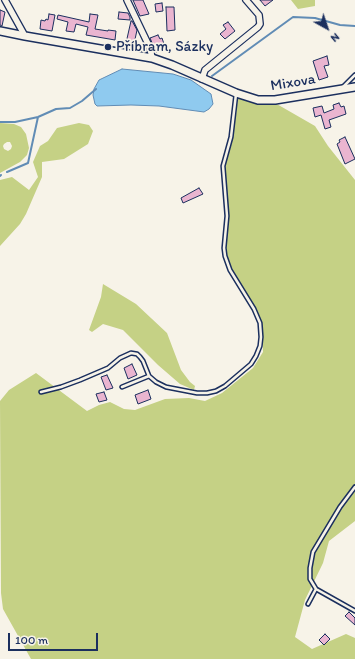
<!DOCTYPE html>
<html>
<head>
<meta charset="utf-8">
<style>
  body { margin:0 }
  #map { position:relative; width:355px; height:659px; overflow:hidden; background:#f7f3e8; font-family:Itim,sans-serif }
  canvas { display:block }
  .north { position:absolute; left:307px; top:8px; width:40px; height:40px; -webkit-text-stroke:3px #f7f3e8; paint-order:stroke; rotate:140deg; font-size:11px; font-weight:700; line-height:16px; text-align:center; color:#1b2f5e }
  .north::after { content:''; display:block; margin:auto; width:14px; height:18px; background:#1b2f5e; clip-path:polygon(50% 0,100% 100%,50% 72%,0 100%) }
  .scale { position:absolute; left:8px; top:633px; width:90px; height:18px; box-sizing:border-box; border:2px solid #1b2f5e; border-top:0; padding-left:5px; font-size:12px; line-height:14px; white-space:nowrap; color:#1b2f5e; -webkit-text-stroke:3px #f7f3e8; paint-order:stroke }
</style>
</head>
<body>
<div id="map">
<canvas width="355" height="659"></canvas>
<div class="north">N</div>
<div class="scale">100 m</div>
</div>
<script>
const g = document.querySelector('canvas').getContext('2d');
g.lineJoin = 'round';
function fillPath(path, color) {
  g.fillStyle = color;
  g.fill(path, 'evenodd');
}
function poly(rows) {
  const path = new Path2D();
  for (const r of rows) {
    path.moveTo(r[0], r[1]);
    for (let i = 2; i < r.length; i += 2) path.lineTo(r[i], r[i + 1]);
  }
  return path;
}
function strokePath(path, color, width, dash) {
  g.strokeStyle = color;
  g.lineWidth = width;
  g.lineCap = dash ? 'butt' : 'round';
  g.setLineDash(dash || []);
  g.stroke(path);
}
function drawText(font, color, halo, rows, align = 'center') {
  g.font = font + ' Itim,sans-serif';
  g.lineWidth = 3.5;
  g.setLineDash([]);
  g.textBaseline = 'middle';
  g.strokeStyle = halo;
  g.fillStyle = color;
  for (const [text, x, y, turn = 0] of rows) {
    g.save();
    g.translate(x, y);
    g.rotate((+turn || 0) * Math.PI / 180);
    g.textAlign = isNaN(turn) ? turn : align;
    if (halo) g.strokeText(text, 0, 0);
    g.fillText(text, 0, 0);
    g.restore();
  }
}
fillPath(poly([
  [291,0,315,0,315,6,298,9],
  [238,96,275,103,315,126,328,146,355,180,355,521,329,541,323,563,305,600,295,637,312,649,346,634,355,638,355,659,31,659,3,609,1,593,0,401,9,390,36,373,87,411,99,405,110,402,124,409,135,410,165,399,189,398,205,401,222,393,253,368,263,352,262,325,231,269,226,256,224,243,228,219,224,165,236,115],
  [0,123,14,124,21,127,26,134,29,148,27,155,20,162,0,173],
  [7,142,10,142,12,146,11,149,8,151,4,149,3,146,4,144],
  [79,123,89,125,93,131,88,144,64,159,42,162,42,177,26,214,20,224,0,246,0,180,12,177,29,190,38,177,33,162,40,146,48,141,57,128],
  [103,284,136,304,167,333,181,370,190,382,195,386,194,390,180,384,158,365,123,330,103,324,92,332,89,330,101,297]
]), '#c5d185');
const water = poly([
  [122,69,173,74,191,80,211,94,213,104,209,109,204,112,159,106,131,105,97,106,95,104,93,95,94,89,99,80,122,69]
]);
fillPath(water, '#8fcaef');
strokePath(water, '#618cb5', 1);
strokePath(poly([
  [212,76,293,17,315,18,340,25,355,26],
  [0,122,15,122,38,117,56,109,70,108,82,101,96,89],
  [7,172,28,163,38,117],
  [0,176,1,175]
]), '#618cb5', 2);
const building = poly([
  [133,0,143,0,149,14,140,16,133,0],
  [260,0,273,0,265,6,260,0],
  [162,3,163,11,156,12,155,4,162,3],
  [166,7,174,7,175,30,167,31,166,7],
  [0,10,5,12,2,26,0,25,0,10],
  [119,12,128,13,130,17,130,20,118,19,119,12],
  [49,14,55,15,52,31,40,29,41,20,45,21,46,19,48,20,49,14],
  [90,14,98,15,95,29,108,31,108,30,116,31,115,40,86,35,88,27,76,24,74,32,66,31,68,22,57,19,58,15,89,22,90,14],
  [131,21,132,21,137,30,134,44,126,43,131,21],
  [228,22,235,31,225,39,220,34,226,29,223,25,228,22],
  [158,35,160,39,162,38,164,44,162,45,164,49,156,52,150,38,158,35],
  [327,56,329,65,324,66,328,77,319,80,313,61,327,56],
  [339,103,341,107,344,106,346,114,329,120,331,127,325,129,321,115,315,117,313,108,322,106,324,113,334,109,333,105,339,103],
  [345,137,355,159,345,164,337,144,340,142,339,140,345,137],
  [199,188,203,194,183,203,181,198,199,188],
  [132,364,137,375,128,379,124,368,132,364],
  [107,375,113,388,106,390,101,377,107,375],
  [148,390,151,399,138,404,135,395,148,390],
  [104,392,107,400,99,402,96,394,104,392],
  [349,612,355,618,355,625,345,616,349,612],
  [325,634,330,639,324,645,319,640,325,634]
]);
fillPath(building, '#eab5d0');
strokePath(building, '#1b2f5e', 1);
const service = poly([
  [342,88,355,75],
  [122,387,149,376],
  [41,392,61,387,80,380,108,368,120,358,131,353,137,354,140,357,143,361,149,376,156,382,166,387,197,393,207,393,216,391,225,386,251,364,256,356,260,346,261,337,260,323,254,309,230,270,225,256,224,248,227,216,223,166,231,137,236,94],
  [355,487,340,507,313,552,310,568,310,579,316,589,355,611],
  [308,604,316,589]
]);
const minor = poly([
  [5,0,25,36],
  [127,0,150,48,152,58],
  [202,79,205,70,258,27,260,24,259,15,246,0]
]);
const tertiary = poly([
  [0,31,25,36,152,58,172,65,236,93,258,100,275,100,355,87]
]);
strokePath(service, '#1b2f5e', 5.5);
strokePath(minor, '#1b2f5e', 8);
strokePath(tertiary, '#1b2f5e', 10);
strokePath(service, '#f7f3e8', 2.5);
strokePath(minor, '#f7f3e8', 5.5);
strokePath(tertiary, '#f7f3e8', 7);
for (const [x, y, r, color] of [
  [108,47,4,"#1b2f5e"]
]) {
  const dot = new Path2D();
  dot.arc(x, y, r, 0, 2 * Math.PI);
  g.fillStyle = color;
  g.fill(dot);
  strokePath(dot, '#f7f3e8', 1.5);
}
drawText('15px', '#1b2f5e', '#f7f3e8', [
  ["Příbram, Sázky",116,47]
], 'left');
drawText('15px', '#1b2f5e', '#f7f3e8', [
  ["Mixova",293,83,-9]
]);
</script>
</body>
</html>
